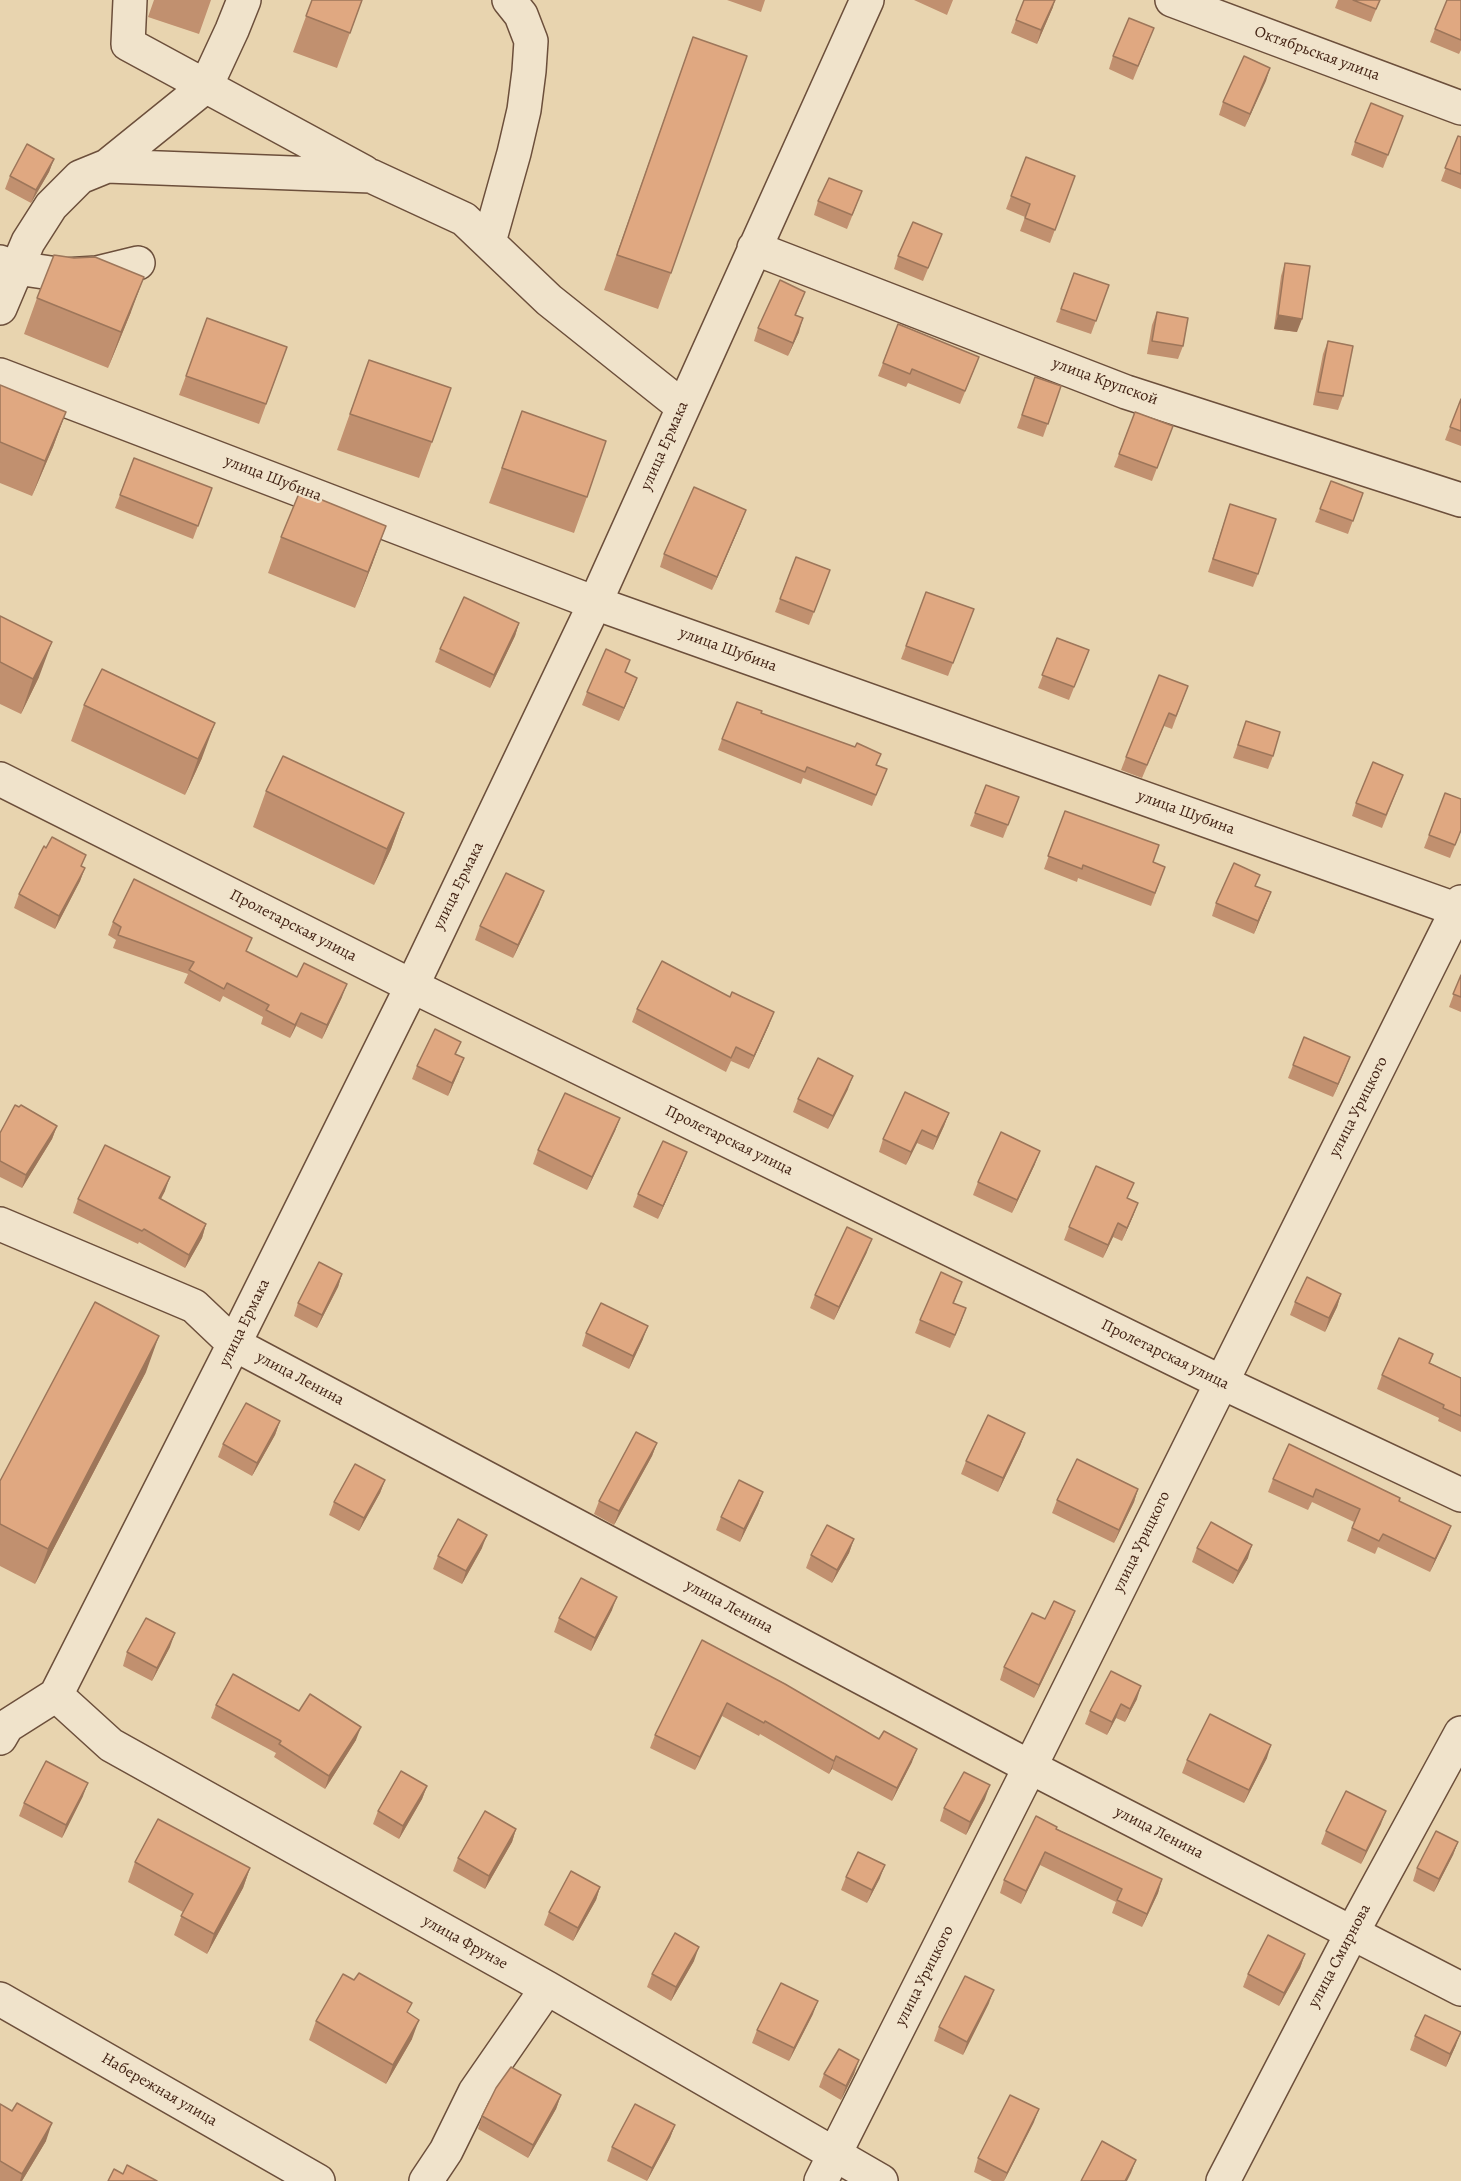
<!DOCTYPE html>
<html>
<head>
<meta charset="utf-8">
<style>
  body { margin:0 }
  canvas { display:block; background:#e8d4af }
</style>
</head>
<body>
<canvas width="1461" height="2181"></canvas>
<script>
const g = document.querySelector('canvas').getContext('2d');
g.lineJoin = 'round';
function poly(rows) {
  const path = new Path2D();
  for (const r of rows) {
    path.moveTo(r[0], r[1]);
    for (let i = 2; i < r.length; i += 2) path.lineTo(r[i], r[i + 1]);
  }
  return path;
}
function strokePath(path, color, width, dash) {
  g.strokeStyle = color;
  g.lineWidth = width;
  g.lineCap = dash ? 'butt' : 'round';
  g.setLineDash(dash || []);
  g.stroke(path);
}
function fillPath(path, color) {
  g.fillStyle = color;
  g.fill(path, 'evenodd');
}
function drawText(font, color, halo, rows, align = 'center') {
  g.font = font + ' Alegreya,serif';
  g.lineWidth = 5;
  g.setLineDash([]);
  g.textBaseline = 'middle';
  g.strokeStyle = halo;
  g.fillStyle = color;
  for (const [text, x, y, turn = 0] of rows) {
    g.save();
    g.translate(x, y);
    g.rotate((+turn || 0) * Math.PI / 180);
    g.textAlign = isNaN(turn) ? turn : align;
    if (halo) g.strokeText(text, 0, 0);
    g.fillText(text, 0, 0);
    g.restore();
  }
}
const minor = poly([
  [130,0,128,44,364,172],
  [1172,0,1461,108],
  [107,166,206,86,232,30,244,0],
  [489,242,514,153,524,110,529,71,531,41,521,15,509,0],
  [754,248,1126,392,1461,500],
  [0,262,17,268,64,275,97,273,138,263],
  [0,308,28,242,51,206,80,177,107,166,371,176,464,219,549,300,683,407],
  [0,375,595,603,1461,911],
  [0,779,412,986,1221,1382,1461,1495],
  [0,1224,194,1306,234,1344,1030,1767,1461,1989],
  [56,1695,111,1745,547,1988,881,2181],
  [0,1738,7,1726,56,1695,234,1344,412,986,595,603,867,0],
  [0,1999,318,2181],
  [426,2181,446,2151,475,2092,547,1988],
  [821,2181,1030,1767,1461,902],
  [1223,2181,1352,1933,1461,1733]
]);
strokePath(minor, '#6c4f3b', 36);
strokePath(minor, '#f0e3cb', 33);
fillPath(poly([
  [154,0,211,0,199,34,148,17],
  [312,0,362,0,337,68,293,52],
  [727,0,765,0,761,12],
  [914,0,953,0,947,15],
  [1338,0,1380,0,1371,22,1335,8],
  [1461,0,1461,50,1459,54,1430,42,1435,29],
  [1053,7,1037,44,1011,33,1016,20],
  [693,37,671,273,658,309,604,290],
  [1149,41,1133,80,1109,69,1113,56],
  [1270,68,1245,127,1219,115,1223,102],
  [1398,129,1383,168,1351,155,1355,142],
  [1458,136,1461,137,1461,189,1441,181],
  [1026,157,1075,176,1050,243,1020,231,1025,217,1006,209],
  [54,159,49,172,31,203,5,189,10,176],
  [818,201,857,204,847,229,814,215],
  [942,234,923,281,894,269,898,256],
  [1285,263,1297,332,1274,329,1281,276],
  [1074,273,1109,285,1091,334,1056,322],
  [805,292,796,315,799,332,788,356,754,341,758,328],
  [37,298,131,312,108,368,24,334],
  [1157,312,1183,346,1178,359,1147,354,1152,325],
  [207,318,287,347,259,424,179,395],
  [1328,341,1343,396,1338,410,1313,405,1323,354],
  [369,360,432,442,419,478,337,450],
  [883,363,974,370,960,404,908,383,906,387,878,376],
  [1035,377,1061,386,1043,437,1017,428],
  [0,385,66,412,53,447,32,496,0,483],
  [1461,399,1461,446,1445,440],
  [522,411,587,497,574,533,489,503],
  [1135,412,1173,426,1152,481,1114,467],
  [134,458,212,488,193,539,115,508],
  [1331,481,1363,493,1348,534,1315,522],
  [1230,504,1258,574,1253,587,1208,572],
  [741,523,712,590,660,567,664,554],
  [281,537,373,562,355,608,268,573],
  [796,557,830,570,809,625,775,612],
  [926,592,974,609,948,676,901,659],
  [0,616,39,677,21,714,0,704],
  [519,623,515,636,490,688,435,662,440,649],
  [1057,638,1089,650,1069,700,1038,688],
  [630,660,625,672,637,678,619,721,582,705,587,692],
  [1188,686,1172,729,1164,726,1142,778,1121,770,1126,757],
  [84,705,202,758,185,795,71,741],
  [761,713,887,769,872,806,803,778,801,784,718,750,722,739],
  [1246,721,1273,756,1268,769,1233,758],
  [1403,775,1382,828,1352,816,1356,803],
  [986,785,1019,797,1003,838,970,826],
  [266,791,404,813,391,849,374,885,253,827],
  [1445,793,1461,831,1450,858,1424,848],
  [1065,811,1153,862,1165,867,1151,906,1078,878,1077,882,1044,869],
  [85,868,80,881,55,929,14,908,19,894],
  [1256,886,1271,892,1254,934,1212,916,1216,903],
  [539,904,513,958,475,940,480,926],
  [113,922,247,952,297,977,342,997,322,1039,296,1026,290,1038,261,1024,263,1017,223,996,220,1002,184,983,188,974,113,948,116,940,108,935],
  [1461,975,1461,1012,1449,1007],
  [637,1009,769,1025,749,1069,731,1061,726,1072,632,1022],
  [461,1042,456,1054,459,1071,448,1096,412,1079,417,1066],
  [1350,1057,1333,1097,1288,1078,1293,1065],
  [848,1089,828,1129,793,1112,798,1099],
  [949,1113,944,1126,933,1150,917,1143,906,1165,879,1152,883,1139],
  [620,1118,615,1131,587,1190,533,1164,538,1150],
  [57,1126,52,1139,22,1188,0,1177,0,1133],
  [1035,1164,1012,1213,973,1195,978,1182],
  [682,1165,658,1219,633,1207,638,1194],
  [165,1191,161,1199,206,1224,202,1238,185,1268,139,1242,138,1244,73,1213,78,1199],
  [1128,1199,1138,1203,1133,1216,1122,1241,1113,1237,1103,1258,1064,1240,1069,1227],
  [867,1252,834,1320,810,1308,815,1295],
  [342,1274,338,1287,317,1328,294,1316,298,1303],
  [1341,1294,1337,1307,1325,1332,1290,1315,1295,1302],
  [957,1295,954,1303,966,1308,950,1348,915,1333,920,1320],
  [586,1333,643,1339,629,1369,582,1346],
  [1433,1354,1430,1363,1461,1378,1461,1432,1438,1421,1439,1418,1377,1389,1382,1375],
  [146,1372,35,1584,0,1566,0,1481],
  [280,1421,275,1435,252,1476,218,1457,223,1444],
  [1025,1433,1020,1446,998,1492,961,1474,966,1461],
  [657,1443,652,1456,614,1525,594,1514,599,1501],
  [1273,1479,1399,1501,1451,1526,1446,1539,1430,1572,1378,1547,1375,1554,1347,1541,1354,1522,1312,1502,1308,1510,1268,1492],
  [385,1480,380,1493,359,1531,329,1515,334,1502],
  [1138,1489,1134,1502,1114,1543,1052,1513,1057,1500],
  [763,1492,758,1505,740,1542,716,1530,721,1517],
  [854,1539,849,1553,832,1583,806,1568,811,1555],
  [482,1548,462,1584,433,1569,438,1556],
  [1197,1548,1248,1558,1233,1584,1192,1562],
  [612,1610,591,1651,554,1632,559,1618],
  [1075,1611,1070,1624,1034,1698,1000,1680,1004,1667],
  [702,1640,912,1762,892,1801,832,1769,829,1774,760,1734,759,1736,722,1716,695,1770,650,1748,655,1735],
  [170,1647,152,1681,123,1666,127,1652],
  [1137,1699,1125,1722,1116,1718,1107,1735,1085,1724,1090,1711],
  [216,1705,299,1711,356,1740,325,1789,274,1757,276,1753,211,1718],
  [1267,1758,1244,1803,1182,1773,1187,1760],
  [427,1786,422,1799,399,1839,373,1824,378,1811],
  [83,1796,62,1838,19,1816,24,1803],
  [985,1799,966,1835,940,1821,944,1808],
  [1381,1824,1361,1864,1321,1844,1326,1831],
  [516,1829,512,1842,485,1889,453,1871,458,1858],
  [1057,1829,1162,1879,1158,1893,1142,1927,1112,1913,1116,1902,1040,1865,1021,1904,1000,1893,1004,1880],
  [1458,1842,1453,1855,1434,1892,1413,1881,1417,1868],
  [135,1862,250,1868,243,1888,207,1954,174,1935,183,1912,128,1882],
  [846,1877,880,1878,867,1903,841,1890],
  [600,1887,596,1900,573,1941,544,1925,549,1912],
  [1305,1954,1300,1968,1279,2006,1243,1987,1248,1974],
  [694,1961,671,2001,647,1987,652,1974],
  [989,2003,963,2055,934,2041,939,2027],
  [409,2013,412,2039,386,2084,309,2040,316,2021],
  [813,2014,789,2061,752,2043,757,2030],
  [1415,2036,1456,2045,1446,2067,1410,2050],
  [859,2060,854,2074,841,2100,819,2087,824,2074],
  [561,2095,556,2109,528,2158,478,2129,482,2116],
  [0,2104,12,2111,46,2141,22,2181,0,2181],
  [1034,2122,1004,2181,992,2181,974,2172,978,2158],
  [675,2125,670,2138,647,2181,607,2161,612,2147]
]), '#c1906f');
fillPath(poly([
  [1055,0,1053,7,1037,44,1041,30],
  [1270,68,1266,81,1245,127,1250,114],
  [54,159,49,172,31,203,36,190],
  [144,277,131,312,108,368,121,332],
  [1278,315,1302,319,1297,332,1274,329],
  [803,318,799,332,788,356,793,343],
  [66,412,53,447,32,496,45,461],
  [746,510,741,523,712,590,717,577],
  [386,526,373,562,355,608,368,572],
  [519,623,515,636,490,688,494,675],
  [52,642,39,677,21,714,33,679],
  [637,678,632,691,619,721,624,708],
  [215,723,202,758,185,795,198,759],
  [404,813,391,849,374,885,387,849],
  [85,868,80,881,55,929,59,916],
  [544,891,539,904,513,958,518,945],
  [1271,892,1266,905,1254,934,1258,921],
  [347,984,342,997,322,1039,327,1025],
  [774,1012,769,1025,749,1069,754,1056],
  [301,1013,296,1026,290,1038,295,1025],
  [1350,1057,1345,1070,1333,1097,1338,1084],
  [464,1058,459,1071,448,1096,452,1083],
  [853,1076,848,1089,828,1129,833,1116],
  [949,1113,944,1126,933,1150,937,1137],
  [620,1118,615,1131,587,1190,592,1177],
  [57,1126,52,1139,22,1188,26,1175],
  [922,1130,917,1143,906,1165,911,1152],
  [1040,1151,1035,1164,1012,1213,1017,1200],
  [687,1152,682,1165,658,1219,663,1206],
  [170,1177,165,1191,154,1211,159,1198],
  [1138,1203,1133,1216,1122,1241,1127,1228],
  [1118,1223,1113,1237,1103,1258,1108,1245],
  [206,1224,202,1238,185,1268,189,1255],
  [872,1239,867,1252,834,1320,839,1307],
  [342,1274,338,1287,317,1328,322,1315],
  [1341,1294,1337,1307,1325,1332,1329,1318],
  [966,1308,961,1322,950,1348,955,1335],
  [648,1326,643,1339,629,1369,633,1356],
  [159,1336,146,1372,35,1584,48,1549],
  [280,1421,275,1435,252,1476,257,1463],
  [1025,1433,1020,1446,998,1492,1003,1478],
  [657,1443,652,1456,614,1525,619,1511],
  [385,1480,380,1493,359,1531,364,1518],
  [1138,1489,1134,1502,1114,1543,1119,1530],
  [763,1492,758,1505,740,1542,744,1529],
  [1451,1526,1446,1539,1430,1572,1435,1559],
  [487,1535,482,1548,462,1584,466,1571],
  [854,1539,849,1553,832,1583,837,1570],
  [1252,1545,1248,1558,1233,1584,1238,1571],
  [617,1597,612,1610,591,1651,595,1638],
  [1075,1611,1070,1624,1034,1698,1039,1685],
  [175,1633,170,1647,152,1681,157,1668],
  [1141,1686,1137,1699,1125,1722,1130,1709],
  [727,1703,722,1716,695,1770,700,1757],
  [1121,1704,1116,1718,1107,1735,1112,1722],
  [361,1727,356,1740,325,1789,329,1776],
  [1271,1745,1267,1758,1244,1803,1249,1790],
  [917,1749,912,1762,892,1801,897,1788],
  [836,1756,832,1769,829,1774,834,1761],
  [88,1783,83,1796,62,1838,66,1825],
  [990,1785,985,1799,966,1835,970,1822],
  [427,1786,422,1799,399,1839,403,1826],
  [1386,1811,1381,1824,1361,1864,1366,1851],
  [516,1829,512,1842,485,1889,489,1876],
  [1458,1842,1453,1855,1434,1892,1439,1879],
  [1045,1852,1040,1865,1021,1904,1026,1891],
  [885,1865,880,1878,867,1903,872,1890],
  [250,1868,243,1888,207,1954,214,1934],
  [1162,1879,1158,1893,1142,1927,1147,1914],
  [600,1887,596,1900,573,1941,578,1928],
  [699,1947,694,1961,671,2001,676,1987],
  [1305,1954,1300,1968,1279,2006,1284,1993],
  [994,1990,989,2003,963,2055,967,2042],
  [818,2001,813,2014,789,2061,794,2048],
  [419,2020,412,2039,386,2084,393,2065],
  [1461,2032,1456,2045,1446,2067,1450,2054],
  [859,2060,854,2074,841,2100,846,2086],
  [561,2095,556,2109,528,2158,533,2145],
  [1039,2109,1034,2122,1004,2181,1007,2173],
  [52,2123,46,2141,22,2181,20,2181,22,2174],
  [675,2125,670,2138,647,2181,652,2168],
  [1136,2160,1131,2173,1127,2181,1125,2181]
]), '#9d765a');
const building = poly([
  [312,0,362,0,350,33,306,16,312,0],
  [1024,0,1055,0,1041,30,1016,20,1024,0],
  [1353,0,1380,0,1376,9,1353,0],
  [1447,0,1461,0,1461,40,1435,29,1447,0],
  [1129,18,1154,28,1138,66,1113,56,1129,18],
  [693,37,747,56,671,273,617,255,693,37],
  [1244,56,1270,68,1250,114,1223,102,1244,56],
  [1371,103,1403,116,1388,155,1355,142,1371,103],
  [1458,136,1461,137,1461,174,1445,168,1458,136],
  [27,144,54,159,36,190,10,176,27,144],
  [1026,157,1075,176,1055,230,1025,218,1030,204,1011,196,1026,157],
  [829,178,862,191,852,215,818,201,829,178],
  [913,222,942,234,928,268,898,256,913,222],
  [54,255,74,258,95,257,144,277,121,332,37,298,54,255],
  [1285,263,1310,266,1302,319,1278,315,1285,263],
  [1074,273,1109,285,1096,321,1061,309,1074,273],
  [780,280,805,292,795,315,803,318,793,343,758,328,780,280],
  [1157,312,1188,318,1183,346,1152,341,1157,312],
  [207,318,287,347,266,404,186,376,207,318],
  [898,324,979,357,965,391,912,369,910,374,883,363,898,324],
  [1328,341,1353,346,1343,396,1318,392,1328,341],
  [369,360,451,388,432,442,350,414,369,360],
  [1035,377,1061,386,1048,424,1022,415,1035,377],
  [0,385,66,412,45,461,0,442,0,385],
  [1461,399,1461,431,1450,427,1461,399],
  [522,411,606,441,587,497,502,468,522,411],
  [1135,412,1173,426,1157,468,1119,454,1135,412],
  [134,458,212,488,198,526,120,495,134,458],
  [1331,481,1363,493,1353,521,1320,509,1331,481],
  [694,487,746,510,717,577,664,554,694,487],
  [300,491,386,526,368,572,281,537,300,491],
  [1230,504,1276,519,1258,574,1213,559,1230,504],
  [796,557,830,570,814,612,780,599,796,557],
  [926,592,974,609,953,663,906,646,926,592],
  [464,597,519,623,494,675,440,649,464,597],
  [0,616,52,642,33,679,0,662,0,616],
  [1057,638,1089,650,1074,687,1042,675,1057,638],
  [606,649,630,660,625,672,637,678,624,708,587,692,606,649],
  [102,669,215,723,198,759,84,705,102,669],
  [1159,675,1188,686,1176,716,1169,713,1147,765,1126,757,1159,675],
  [737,702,762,711,761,713,855,747,857,743,881,754,876,765,887,769,876,795,807,767,805,772,722,739,737,702],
  [1246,721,1280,732,1273,756,1238,745,1246,721],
  [283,756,404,813,387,849,266,791,283,756],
  [1373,762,1403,775,1386,815,1356,803,1373,762],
  [986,785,1019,797,1008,825,975,813,986,785],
  [1445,793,1461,799,1461,830,1455,845,1429,835,1445,793],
  [1065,811,1159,845,1153,862,1165,867,1155,893,1083,865,1082,869,1048,856,1065,811],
  [52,837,86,855,81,866,85,868,59,916,19,894,44,846,46,848,52,837],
  [1234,863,1260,875,1255,886,1271,892,1258,921,1216,903,1234,863],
  [506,873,544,891,518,945,480,926,506,873],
  [134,879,252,938,246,951,297,977,304,963,347,984,327,1025,301,1013,295,1025,266,1010,269,1005,227,983,224,989,189,970,194,962,118,935,121,927,113,922,134,879],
  [662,961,730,997,732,992,774,1012,754,1056,736,1047,731,1058,637,1009,662,961],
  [1461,975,1461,997,1453,994,1461,975],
  [435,1029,461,1042,455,1054,464,1058,452,1083,417,1066,435,1029],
  [1304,1037,1350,1057,1338,1084,1293,1065,1304,1037],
  [818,1058,853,1076,833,1116,798,1099,818,1058],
  [905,1092,949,1113,937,1137,922,1130,911,1152,883,1139,905,1092],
  [565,1093,620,1118,592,1177,538,1150,565,1093],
  [15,1105,19,1107,21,1105,57,1126,26,1175,0,1161,0,1133,15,1105],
  [1001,1132,1040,1151,1017,1200,978,1182,1001,1132],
  [663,1141,687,1152,663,1206,638,1194,663,1141],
  [105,1145,170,1177,159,1198,206,1224,189,1255,144,1229,142,1231,78,1199,105,1145],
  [1096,1166,1134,1183,1127,1198,1138,1203,1127,1228,1118,1223,1108,1245,1069,1227,1096,1166],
  [847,1227,872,1239,839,1307,815,1295,847,1227],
  [319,1262,342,1274,322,1315,298,1303,319,1262],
  [941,1272,962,1282,953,1303,966,1308,955,1335,920,1320,941,1272],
  [1307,1277,1341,1294,1329,1318,1295,1302,1307,1277],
  [95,1302,159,1336,48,1549,0,1524,0,1481,95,1302],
  [601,1303,648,1326,633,1356,586,1333,601,1303],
  [1399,1338,1433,1354,1429,1363,1461,1378,1461,1416,1443,1408,1444,1405,1382,1375,1399,1338],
  [246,1403,280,1421,257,1463,223,1444,246,1403],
  [988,1415,1025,1433,1003,1478,966,1461,988,1415],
  [636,1432,657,1443,619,1511,599,1501,636,1432],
  [1289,1444,1400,1498,1399,1501,1451,1526,1435,1559,1383,1534,1379,1541,1352,1528,1360,1509,1316,1489,1313,1497,1273,1479,1289,1444],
  [1077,1459,1138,1489,1119,1530,1057,1500,1077,1459],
  [355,1464,385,1480,364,1518,334,1502,355,1464],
  [739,1480,763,1492,744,1529,721,1517,739,1480],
  [458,1519,487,1535,466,1571,438,1556,458,1519],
  [1211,1522,1252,1545,1238,1571,1197,1548,1211,1522],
  [827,1525,854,1539,837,1570,811,1555,827,1525],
  [581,1578,617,1597,595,1638,559,1618,581,1578],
  [1054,1601,1075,1611,1039,1685,1004,1667,1032,1613,1045,1619,1054,1601],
  [146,1618,175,1633,157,1668,127,1652,146,1618],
  [702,1640,785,1684,879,1739,884,1731,917,1749,897,1788,836,1756,834,1761,765,1721,764,1723,727,1703,700,1757,655,1735,702,1640],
  [1111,1671,1141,1686,1130,1709,1121,1704,1112,1722,1090,1711,1111,1671],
  [233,1674,299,1711,310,1694,361,1727,329,1776,279,1744,281,1741,216,1705,233,1674],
  [1210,1714,1271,1745,1249,1790,1187,1760,1210,1714],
  [46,1761,88,1783,66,1825,24,1803,46,1761],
  [401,1771,427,1786,403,1826,378,1811,401,1771],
  [964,1772,990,1785,970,1822,944,1808,964,1772],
  [1346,1791,1386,1811,1366,1851,1326,1831,1346,1791],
  [485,1811,516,1829,489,1876,458,1858,485,1811],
  [1036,1816,1057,1827,1056,1829,1162,1879,1147,1914,1117,1900,1122,1889,1045,1852,1026,1891,1004,1880,1036,1816],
  [158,1819,250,1868,214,1934,181,1916,193,1894,135,1862,158,1819],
  [1436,1831,1458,1842,1439,1879,1417,1868,1436,1831],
  [858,1852,885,1865,872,1890,846,1877,858,1852],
  [571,1871,600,1887,578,1928,549,1912,571,1871],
  [675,1933,699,1947,676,1987,652,1974,675,1933],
  [1268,1935,1305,1954,1284,1993,1248,1974,1268,1935],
  [359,1973,412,2003,407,2012,419,2020,393,2065,316,2021,343,1974,354,1980,359,1973],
  [965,1976,994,1990,967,2042,939,2027,965,1976],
  [781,1983,818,2001,794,2048,757,2030,781,1983],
  [1425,2015,1461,2032,1450,2054,1415,2036,1425,2015],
  [839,2049,859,2060,846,2086,824,2074,839,2049],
  [511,2067,561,2095,533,2145,482,2116,496,2088,511,2067],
  [1010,2095,1039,2109,1007,2173,978,2158,1010,2095],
  [17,2103,52,2123,22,2174,0,2161,0,2104,12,2111,17,2103],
  [635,2104,675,2125,652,2168,612,2147,635,2104],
  [1102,2141,1136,2160,1125,2181,1081,2181,1102,2141],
  [127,2165,157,2181,108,2181,114,2169,123,2174,127,2165]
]);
fillPath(building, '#e0a881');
strokePath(building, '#9d765a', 1.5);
drawText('16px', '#432314', '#f0e3cb', [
  ["Октябрьская улица",1317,54,20],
  ["улица Крупской",1105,382,20],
  ["улица Ермака",665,446,-66],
  ["улица Шубина",273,479,21],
  ["улица Шубина",728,650,20],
  ["улица Шубина",1186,813,20],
  ["улица Ермака",459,886,-64],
  ["Пролетарская улица",293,926,27],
  ["улица Урицкого",1359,1107,-63],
  ["Пролетарская улица",729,1141,26],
  ["улица Ермака",245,1323,-64],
  ["Пролетарская улица",1165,1355,26],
  ["улица Ленина",300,1379,28],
  ["улица Урицкого",1142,1542,-64],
  ["улица Ленина",729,1607,28],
  ["улица Ленина",1159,1833,27],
  ["улица Фрунзе",465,1943,29],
  ["улица Смирнова",1340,1956,-62],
  ["улица Урицкого",925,1976,-63],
  ["Набережная улица",159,2090,30]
]);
</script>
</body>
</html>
